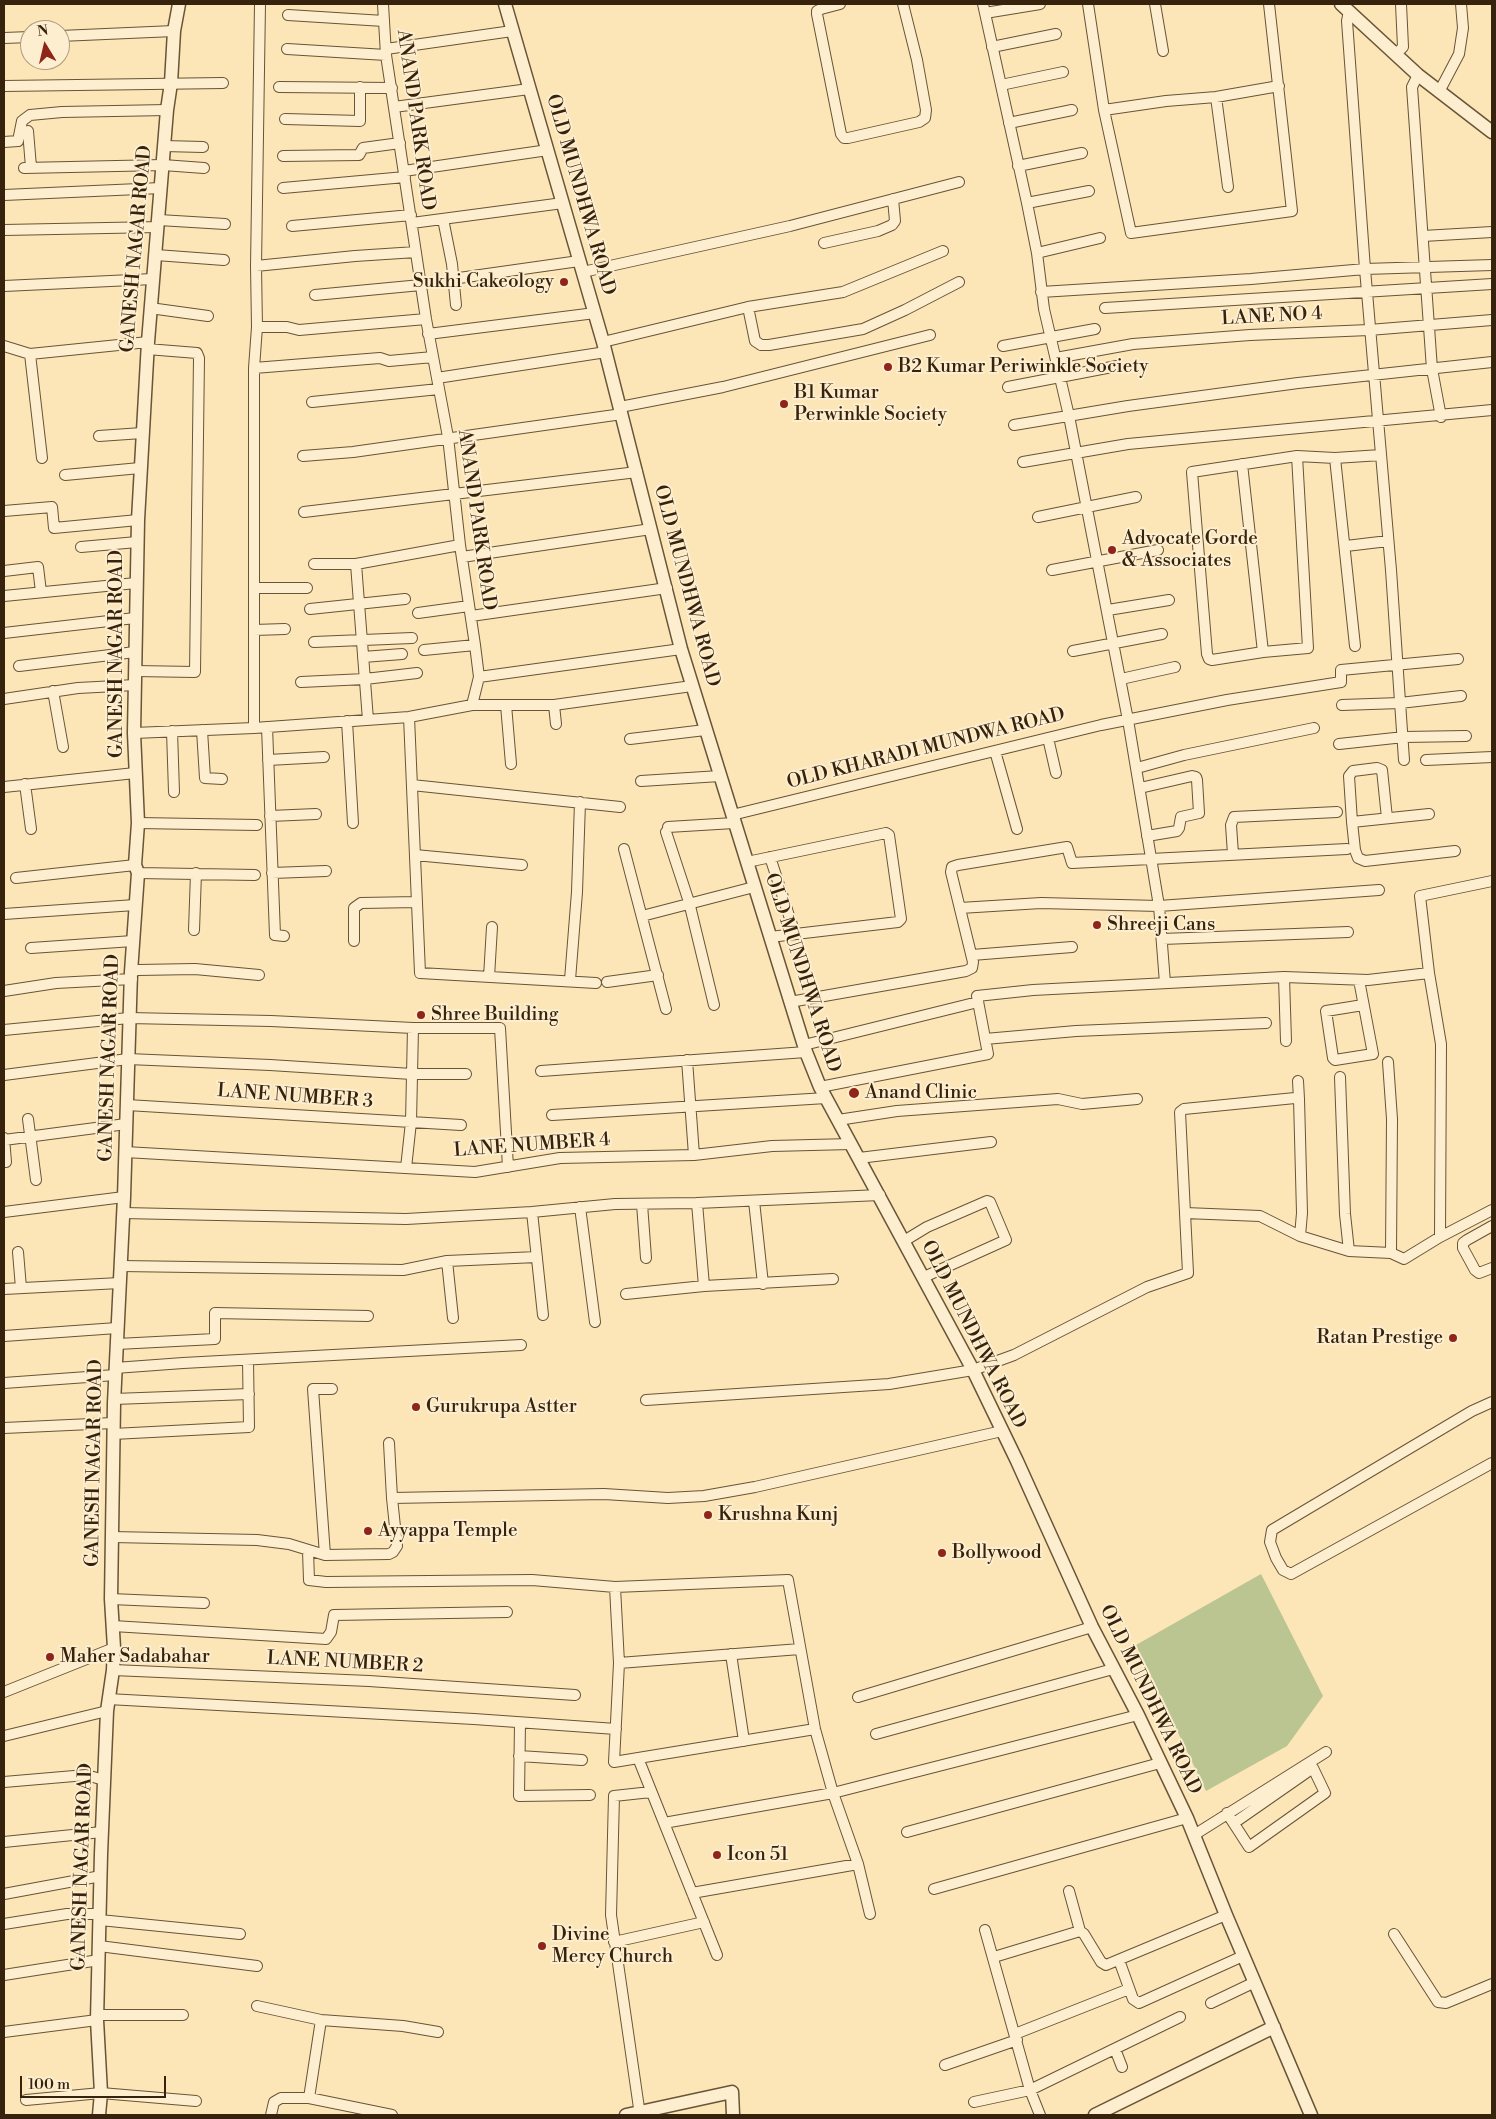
<!DOCTYPE html>
<html>
<head>
<meta charset="utf-8">
<style>
  body { margin:0 }
  #map { position:relative; width:1496px; height:2119px; overflow:hidden; background:#fce5b6; font-family:"Libre Bodoni",serif }
  canvas { display:block }
  .frame { position:absolute; inset:0; border:5px solid #37230d; pointer-events:none }
  .north { position:absolute; left:20px; top:20px; width:50px; height:50px; box-sizing:border-box; background:#fdeed0; border:1px solid #ae9d82; border-radius:50%; rotate:351deg; font-size:14px; font-weight:700; line-height:20px; text-align:center; color:#37230d }
  .north::after { content:''; display:block; margin:auto; width:18px; height:22px; background:#8f2418; clip-path:polygon(50% 0,100% 100%,50% 72%,0 100%) }
  .scale { position:absolute; left:20px; top:2076px; width:146px; height:22px; box-sizing:border-box; border:2px solid #37230d; border-top:0; padding-left:6px; font-size:15px; line-height:18px; white-space:nowrap; color:#37230d; -webkit-text-stroke:4px #fdeed0; paint-order:stroke }
</style>
</head>
<body>
<div id="map">
<canvas width="1496" height="2119"></canvas>
<div class="frame"></div>
<div class="north">N</div>
<div class="scale">100 m</div>
</div>
<script>
const g = document.querySelector('canvas').getContext('2d');
g.lineJoin = 'round';
function fillPath(path, color) {
  g.fillStyle = color;
  g.fill(path, 'evenodd');
}
function poly(rows) {
  const path = new Path2D();
  for (const r of rows) {
    path.moveTo(r[0], r[1]);
    for (let i = 2; i < r.length; i += 2) path.lineTo(r[i], r[i + 1]);
  }
  return path;
}
function strokePath(path, color, width, dash) {
  g.strokeStyle = color;
  g.lineWidth = width;
  g.lineCap = dash ? 'butt' : 'round';
  g.setLineDash(dash || []);
  g.stroke(path);
}
function drawText(font, color, halo, rows, align = 'center') {
  g.font = font + ' "Libre Bodoni",serif';
  g.lineWidth = 4;
  g.setLineDash([]);
  g.textBaseline = 'middle';
  g.strokeStyle = halo;
  g.fillStyle = color;
  for (const [text, x, y, turn = 0] of rows) {
    g.save();
    g.translate(x, y);
    g.rotate((+turn || 0) * Math.PI / 180);
    g.textAlign = isNaN(turn) ? turn : align;
    if (halo) g.strokeText(text, 0, 0);
    g.fillText(text, 0, 0);
    g.restore();
  }
}
fillPath(poly([
  [1261,1574,1323,1696,1287,1746,1206,1791,1136,1645]
]), '#bbc591');
const minor = poly([
  [383,4,386,55,426,319,448,437,460,545,475,645,479,677,472,705],
  [840,4,821,9,817,11,817,14,841,134,844,138,848,138,919,122,925,118,926,110,917,60,903,4],
  [983,4,1027,203,1037,253,1044,309,1069,416,1128,720,1159,906,1165,983],
  [1088,4,1104,110,1131,233,1292,211,1269,4],
  [1155,4,1163,51],
  [1349,11,1347,21,1365,269,1391,570,1404,760],
  [985,13,1040,4],
  [288,15,384,21],
  [60,36,174,31],
  [4,38,30,37],
  [992,47,1056,34],
  [287,49,386,55],
  [386,49,512,31],
  [1396,54,1403,47,1401,4],
  [1418,75,1412,87,1432,369,1441,417],
  [1001,85,1063,72],
  [4,86,223,83],
  [279,87,392,88],
  [1439,92,1459,54,1463,28,1461,4],
  [1216,97,1228,187],
  [394,107,529,89],
  [1104,110,1166,101,1216,97,1279,86],
  [285,119,360,121,360,87],
  [1009,123,1072,110],
  [28,131,31,167],
  [4,142,18,141,22,121,30,115,62,112,167,110],
  [164,146,203,147],
  [283,156,359,155,363,148,400,143],
  [1018,166,1082,153],
  [24,168,163,165,204,168],
  [404,171,548,150],
  [283,188,405,177],
  [4,195,161,188],
  [1027,203,1089,191],
  [443,219,452,264,456,305],
  [159,220,225,224],
  [412,223,563,203],
  [292,226,411,215],
  [4,230,158,227],
  [1423,236,1492,232],
  [824,243,878,231,892,225,895,221,893,199],
  [1037,253,1100,238],
  [156,255,224,260],
  [256,266,355,256,416,252],
  [583,272,790,226,959,182],
  [452,279,579,261],
  [4,286,153,279],
  [1041,292,1251,279,1365,269,1492,265],
  [315,295,421,285],
  [748,307,755,341,761,345,769,345,863,329,905,310,959,282],
  [150,308,208,316],
  [1105,308,1492,284],
  [257,327,287,327,299,330,426,319],
  [428,334,595,313],
  [603,342,748,307,843,292,943,251],
  [4,346,30,354,148,342],
  [1003,346,1095,329],
  [30,354,42,458],
  [1056,358,1133,344,1250,335,1369,330,1492,320],
  [254,368,380,358,389,361,433,357],
  [437,378,606,352],
  [1008,387,1117,366],
  [312,402,439,389],
  [620,407,723,387,930,335],
  [1014,425,1128,406,1298,383,1492,362],
  [99,436,142,433],
  [303,456,353,452,622,414],
  [1297,456,1308,648,1263,652,1212,660,1209,659,1207,654,1192,472,1297,456,1335,458,1381,455],
  [1335,458,1355,646],
  [1023,462,1128,444,1492,410],
  [1242,464,1263,652],
  [65,475,140,468],
  [4,511,52,507,54,528,138,520],
  [304,512,637,472],
  [1038,517,1136,497],
  [1346,546,1388,541],
  [81,547,137,542],
  [462,557,651,529],
  [314,564,356,564,460,545],
  [356,564,368,720],
  [1052,570,1158,550],
  [4,571,38,567,41,592],
  [254,588,307,588],
  [4,596,136,583],
  [310,609,405,599],
  [1108,610,1169,600],
  [418,613,469,606],
  [471,616,667,588],
  [254,630,285,629],
  [4,633,135,618],
  [314,642,412,638],
  [424,650,475,645],
  [1073,651,1162,634],
  [363,657,402,654],
  [19,666,135,652],
  [135,671,195,672,199,358,197,353,147,349],
  [479,677,681,649],
  [1121,679,1175,667],
  [301,682,365,679,417,673],
  [53,691,63,747],
  [4,699,78,688,135,685],
  [506,705,511,764],
  [554,705,556,724],
  [1342,705,1400,703,1461,696],
  [409,717,420,973,596,983],
  [347,721,353,823],
  [267,727,275,935,284,936],
  [254,728,254,368,257,327,256,266,260,4],
  [202,730,205,778,222,779],
  [172,731,174,792],
  [134,733,254,728,409,717,472,705,554,705,692,686],
  [1048,738,1056,773],
  [630,739,705,730],
  [1339,744,1404,737,1466,736],
  [995,751,1017,829],
  [268,760,324,757],
  [1426,760,1492,757],
  [1137,768,1184,755,1314,728],
  [641,781,720,776],
  [25,784,31,829],
  [412,785,620,807],
  [4,787,135,773],
  [1140,788,1192,776,1196,777,1197,780,1199,813,1181,817,1179,828,1177,831,1147,836],
  [1429,814,1352,822,1355,850,1358,858,1365,861,1455,851],
  [732,815,1101,725,1227,700,1341,682,1341,670,1458,659],
  [270,816,316,814],
  [1352,822,1349,776,1353,771,1377,768,1382,770,1387,818],
  [138,823,257,825],
  [668,827,734,823],
  [666,832,689,902,714,1005],
  [624,849,666,1009],
  [1233,854,1231,825,1234,817,1337,812],
  [415,855,522,865],
  [770,857,795,934],
  [747,862,886,833,889,835,901,919,898,922,770,937],
  [138,873,255,875],
  [272,873,326,871],
  [16,878,135,865],
  [960,908,1041,903,1159,906,1379,890],
  [4,914,135,905],
  [642,916,754,887],
  [194,930,196,873],
  [1162,939,1348,932],
  [354,941,354,908,361,903,417,902],
  [31,948,133,941],
  [972,955,1072,947],
  [131,972,138,970,195,969,259,975],
  [489,977,492,927],
  [1284,977,1286,1041],
  [570,980,577,892,580,802],
  [1359,980,1373,1054,1335,1060,1333,1058,1326,1011,1363,1005],
  [607,982,658,975],
  [4,991,56,983,132,979],
  [790,1002,966,971,972,968,973,962,951,872,952,867,958,865,1067,847,1072,863,1347,849],
  [4,1030,129,1018,271,1021,413,1028,500,1028,508,1167],
  [985,1039,1076,1031,1266,1023],
  [804,1045,978,1002],
  [687,1060,694,1155],
  [1388,1062,1392,1119,1391,1253],
  [541,1071,806,1052],
  [4,1075,128,1059,270,1065,412,1074,466,1074],
  [1340,1077,1345,1214,1349,1251],
  [1298,1081,1299,1099],
  [820,1087,988,1054,977,996,1033,990,1284,977,1368,980,1429,973],
  [127,1105,461,1125],
  [552,1115,826,1098],
  [28,1119,36,1180],
  [838,1120,897,1111,1058,1099,1082,1104,1137,1099],
  [4,1138,6,1162,4,1162],
  [4,1140,126,1124],
  [125,1152,475,1172,560,1158,694,1155,772,1146,851,1144],
  [859,1158,991,1142],
  [406,1168,411,1122,413,1028],
  [754,1201,763,1284],
  [697,1203,704,1286],
  [642,1204,646,1258],
  [580,1207,595,1322],
  [4,1212,124,1197],
  [532,1212,543,1315],
  [123,1213,406,1219,532,1212,615,1204,697,1203,880,1195],
  [1185,1213,1180,1112,1184,1109,1295,1098,1299,1099,1302,1213,1300,1236],
  [1492,1226,1467,1240,1463,1243,1463,1248,1475,1270,1479,1273,1492,1268],
  [1440,1237,1441,1044,1429,973,1420,896,1492,881],
  [904,1241,927,1227,987,1201,990,1202,1006,1240,924,1277],
  [18,1252,21,1288],
  [447,1261,453,1318],
  [121,1266,403,1270,447,1261,537,1257],
  [4,1289,120,1283],
  [626,1294,704,1286,833,1279],
  [4,1336,117,1328],
  [117,1344,215,1339,215,1313,368,1316],
  [115,1368,183,1363,521,1345],
  [4,1383,115,1375],
  [114,1399,249,1394],
  [646,1400,889,1384,973,1370,1014,1355,1147,1287,1188,1273,1185,1213,1260,1216,1300,1236,1349,1251,1391,1253,1404,1259,1440,1237,1492,1210],
  [1492,1402,1472,1411,1272,1530,1270,1542,1276,1558,1283,1570,1291,1574,1492,1463],
  [4,1428,113,1423],
  [113,1434,249,1427,248,1360],
  [389,1443,392,1498],
  [112,1537,257,1540,289,1544,325,1555,389,1554,393,1552,397,1546,392,1498,604,1494,668,1498,704,1496,755,1487,1002,1431],
  [308,1551,309,1580,326,1582,532,1580,615,1587,788,1580,815,1729,833,1793,858,1864,870,1914],
  [325,1555,313,1389,332,1389],
  [615,1587,619,1663,614,1762,815,1729],
  [111,1599,204,1603],
  [113,1626,326,1639,331,1632,334,1615,507,1612],
  [731,1654,744,1741],
  [619,1663,800,1649],
  [113,1670,369,1681,575,1695],
  [4,1692,114,1648],
  [858,1697,1092,1627],
  [108,1699,474,1719,616,1729],
  [520,1723,519,1796,590,1795],
  [876,1734,1113,1669],
  [4,1736,107,1711],
  [519,1756,582,1760],
  [638,1758,717,1955],
  [4,1782,86,1775,104,1780],
  [1227,1813,1249,1847,1325,1793,1313,1768,1234,1823],
  [664,1823,833,1793,1138,1715],
  [907,1832,1160,1763],
  [1194,1835,1326,1752],
  [4,1842,102,1832],
  [934,1889,1187,1818],
  [1069,1891,1080,1931],
  [692,1893,858,1864],
  [4,1894,101,1876],
  [100,1920,240,1934],
  [4,1924,67,1914,100,1914],
  [985,1930,1030,2090,1040,2115],
  [1394,1934,1438,2002,1446,2003,1492,1984],
  [614,1942,704,1922],
  [99,1946,257,1966],
  [994,1957,1080,1931,1084,1934,1101,1962,1106,1965,1226,1915],
  [1119,1960,1133,1999,1139,2003,1243,1956],
  [4,1975,99,1960],
  [1211,2003,1255,1982],
  [257,2006,321,2020,403,2026,438,2032],
  [98,2015,183,2015],
  [4,2032,97,2020],
  [1015,2034,1129,1989],
  [1115,2049,1122,2067],
  [945,2065,1017,2040],
  [309,2098,321,2020],
  [26,2100,101,2093,196,2101],
  [974,2102,1030,2090,1180,2017],
  [271,2115,274,2102,281,2098,309,2098,392,2115],
  [640,2115,611,1915,614,1796,651,1792]
]);
const tertiary = poly([
  [505,4,603,342,681,649,806,1052,820,1087,973,1370,1017,1461,1092,1627,1138,1715,1187,1818,1226,1915,1311,2115],
  [1341,4,1418,75,1492,132],
  [99,2115,101,2093,97,2020,101,1854,107,1711,113,1670,114,1648,111,1599,114,1403,124,1197,131,972,138,873,135,865,138,823,134,733,138,520,148,342,167,110,171,83,174,31,179,4],
  [626,2115,732,2092,733,2115],
  [1095,2115,1274,2027]
]);
strokePath(minor, '#685437', 12);
strokePath(tertiary, '#685437', 15);
strokePath(minor, '#fdeed0', 10);
strokePath(tertiary, '#fdeed0', 12);
for (const [x, y, r, color] of [
  [564,282,5,"#8f2418"],
  [888,367,5,"#8f2418"],
  [784,404,5,"#8f2418"],
  [1112,550,5,"#8f2418"],
  [1097,925,5,"#8f2418"],
  [421,1015,5,"#8f2418"],
  [854,1093,6,"#8f2418"],
  [1453,1338,5,"#8f2418"],
  [416,1407,5,"#8f2418"],
  [708,1515,5,"#8f2418"],
  [368,1531,5,"#8f2418"],
  [942,1553,5,"#8f2418"],
  [50,1657,5,"#8f2418"],
  [717,1855,5,"#8f2418"],
  [542,1946,5,"#8f2418"]
]) {
  const dot = new Path2D();
  dot.arc(x, y, r, 0, 2 * Math.PI);
  g.fillStyle = color;
  g.fill(dot);
  strokePath(dot, '#fdeed0', 2);
}
drawText('19px', '#37230d', '#fdeed0', [
  ["ANAND PARK ROAD",415,120,82],
  ["OLD MUNDHWA ROAD",580,195,74],
  ["GANESH NAGAR ROAD",137,249,-85],
  ["LANE NO 4",1272,317,-3],
  ["ANAND PARK ROAD",476,520,82],
  ["OLD MUNDHWA ROAD",686,586,75],
  ["GANESH NAGAR ROAD",117,654,-90],
  ["OLD KHARADI MUNDWA ROAD",926,749,-14],
  ["OLD MUNDHWA ROAD",802,973,72],
  ["GANESH NAGAR ROAD",110,1058,-88],
  ["LANE NUMBER 3",295,1097,4],
  ["LANE NUMBER 4",532,1146,-4],
  ["OLD MUNDHWA ROAD",973,1335,63],
  ["GANESH NAGAR ROAD",95,1463,-89],
  ["LANE NUMBER 2",345,1663,3],
  ["OLD MUNDHWA ROAD",1150,1700,64],
  ["GANESH NAGAR ROAD",83,1867,-88]
]);
drawText('19px', '#37230d', '#fdeed0', [
  ["Sukhi Cakeology",554,282,"right"],
  ["B2 Kumar Periwinkle Society",898,367],
  ["B1 Kumar",794,393],
  ["Perwinkle Society",794,415],
  ["Advocate Gorde",1122,539],
  ["& Associates",1122,561],
  ["Shreeji Cans",1107,925],
  ["Shree Building",431,1015],
  ["Anand Clinic",865,1093],
  ["Ratan Prestige",1443,1338,"right"],
  ["Gurukrupa Astter",426,1407],
  ["Krushna Kunj",718,1515],
  ["Ayyappa Temple",378,1531],
  ["Bollywood",952,1553],
  ["Maher Sadabahar",60,1657],
  ["Icon 51",727,1855],
  ["Divine",552,1935],
  ["Mercy Church",552,1957]
], 'left');
</script>
</body>
</html>
